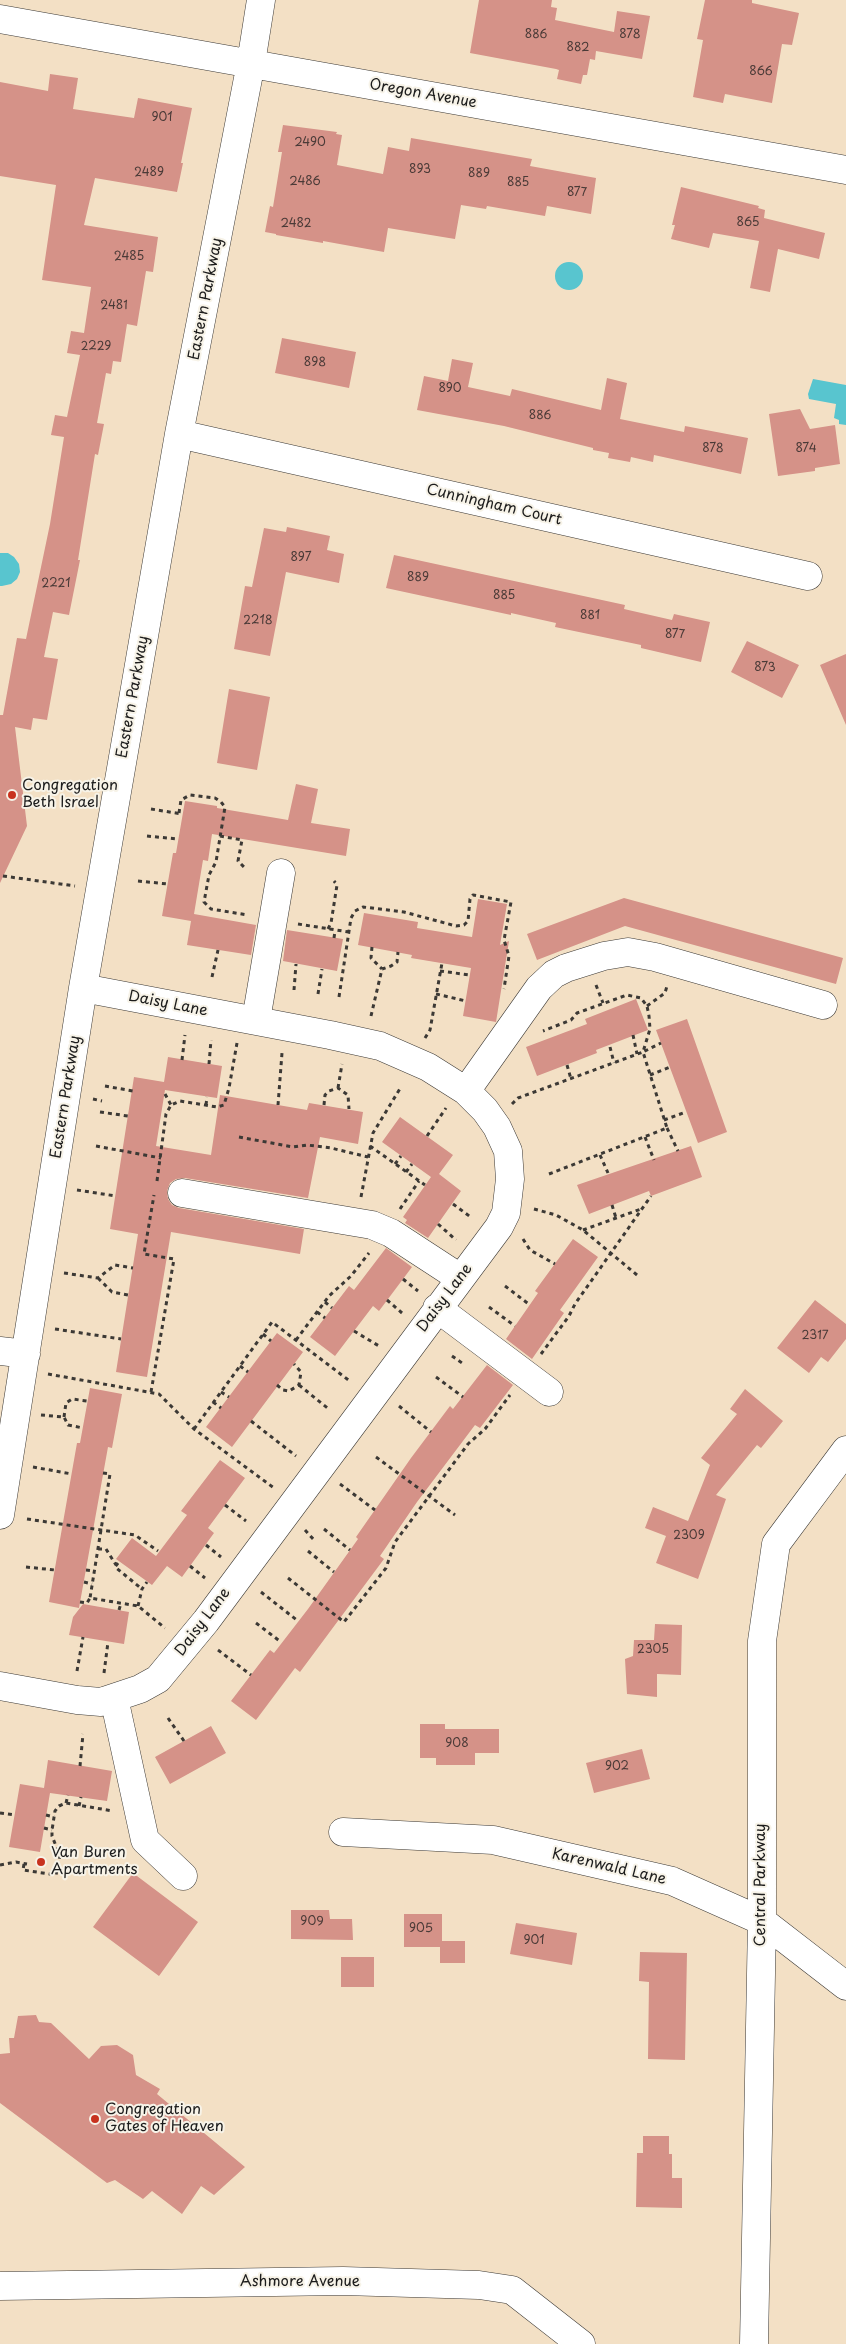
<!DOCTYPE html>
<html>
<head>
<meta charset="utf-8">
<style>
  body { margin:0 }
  canvas { display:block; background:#f3e0c5 }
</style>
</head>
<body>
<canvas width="846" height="2344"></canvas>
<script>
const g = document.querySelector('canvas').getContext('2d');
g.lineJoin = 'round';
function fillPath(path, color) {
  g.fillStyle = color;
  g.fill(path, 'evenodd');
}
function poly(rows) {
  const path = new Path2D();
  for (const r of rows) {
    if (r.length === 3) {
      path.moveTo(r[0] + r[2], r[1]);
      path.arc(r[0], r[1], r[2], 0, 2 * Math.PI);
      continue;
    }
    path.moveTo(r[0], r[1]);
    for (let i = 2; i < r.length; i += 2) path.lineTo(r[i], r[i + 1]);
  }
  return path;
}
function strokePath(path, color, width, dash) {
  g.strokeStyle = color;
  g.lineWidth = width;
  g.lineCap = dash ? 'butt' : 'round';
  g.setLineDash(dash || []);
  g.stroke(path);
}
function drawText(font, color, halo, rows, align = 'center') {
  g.font = font + ' "Playpen Sans",sans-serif';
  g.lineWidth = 4;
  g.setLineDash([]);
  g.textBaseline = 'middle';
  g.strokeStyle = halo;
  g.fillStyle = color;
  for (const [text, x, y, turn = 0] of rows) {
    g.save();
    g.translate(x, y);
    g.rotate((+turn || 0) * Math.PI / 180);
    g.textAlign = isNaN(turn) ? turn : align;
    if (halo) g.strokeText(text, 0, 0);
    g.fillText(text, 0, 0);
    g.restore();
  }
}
fillPath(poly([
  [569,276,14],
  [813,379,846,385,846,425,839,424,839,420,834,418,836,404,809,399,808,394],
  [0,553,8,553,14,557,19,564,20,572,17,579,11,584,2,586,0,586]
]), '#58c5cf');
fillPath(poly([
  [479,0,552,0,551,7,557,8,555,20,614,32,617,11,650,16,642,59,596,51,595,60,590,59,587,75,583,75,581,84,557,79,559,70,556,69,470,53],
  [705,0,752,0,752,3,799,13,792,45,782,44,772,103,725,94,723,103,693,97,703,40,697,39],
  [50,74,78,78,73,109,134,118,138,98,192,108,181,163,183,163,177,192,95,178,84,225,158,237,153,272,146,271,137,326,127,324,121,362,113,361,111,374,106,373,97,423,104,424,98,455,95,454,78,560,80,560,69,615,53,612,44,657,58,659,47,720,33,718,31,730,15,727,27,826,0,883,0,715,3,715,17,638,26,639,50,524,64,437,51,435,55,415,67,417,80,355,67,353,71,331,84,333,91,287,42,280,56,185,0,176,0,82,48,91],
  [283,125,337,132,336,134,342,135,337,165,383,174,388,147,409,151,411,138,532,159,530,166,596,178,591,214,547,206,545,216,487,206,486,209,461,205,455,239,388,228,384,252,323,241,323,243,276,235,276,234,265,232,270,206,273,207,282,152,278,152],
  [681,187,759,206,758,208,765,210,764,218,825,233,819,259,778,249,770,292,750,288,759,241,713,233,709,248,671,239,675,225,672,225],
  [282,338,356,352,349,388,275,373],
  [452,359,473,363,468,387,510,396,512,389,601,410,607,378,627,383,620,419,684,432,685,426,748,438,741,474,654,455,653,462,631,457,630,462,608,458,609,453,593,450,593,448,504,426,417,410,424,376,448,381],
  [800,409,810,429,835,425,840,464,815,468,815,471,778,476,769,414],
  [287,527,330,536,327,550,344,554,339,583,286,572,270,656,234,649,245,586,252,587,264,528,286,532],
  [394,555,625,605,624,609,672,620,674,614,710,622,701,662,641,648,641,645,555,627,556,623,511,613,511,615,386,588],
  [747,641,799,665,782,698,731,672],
  [846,654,846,725,820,665],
  [229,689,270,697,257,770,217,763],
  [296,784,318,789,311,823,350,829,346,856,212,834,208,861,203,860,194,914,256,925,251,955,187,945,191,921,162,916,173,853,176,853,185,801,217,806,217,808,288,820],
  [624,898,843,958,836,984,625,926,537,960,527,934],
  [478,899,507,904,500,945,509,941,496,1022,463,1016,471,968,411,958,412,955,358,945,364,913,418,922,417,928,472,937],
  [287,930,343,939,337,971,283,961],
  [636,999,648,1030,596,1050,597,1053,537,1076,526,1047,587,1024,585,1019],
  [687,1019,727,1132,698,1143,656,1030],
  [168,1057,222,1066,217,1098,165,1090,156,1146,211,1155,220,1095,307,1110,309,1103,363,1112,358,1144,320,1137,308,1198,185,1178,176,1179,170,1183,167,1191,168,1199,172,1205,179,1208,304,1229,300,1254,171,1232,147,1377,116,1372,138,1234,110,1229,134,1077,164,1082],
  [400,1117,453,1155,439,1174,461,1191,428,1238,405,1223,407,1220,403,1217,431,1177,382,1142],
  [691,1146,702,1177,651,1196,649,1191,589,1214,577,1185],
  [573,1239,598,1257,560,1310,564,1313,532,1359,506,1339,538,1293,535,1291],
  [386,1248,412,1267,379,1311,373,1306,335,1356,310,1337,349,1286,354,1290],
  [815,1300,846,1324,846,1339,828,1362,821,1357,809,1373,777,1348],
  [277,1333,303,1352,232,1447,206,1427],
  [487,1365,513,1385,480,1428,475,1425,417,1502,380,1556,384,1559,300,1672,295,1668,256,1720,231,1701,270,1650,274,1653,308,1609,358,1539,356,1537,411,1458,450,1406,453,1409],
  [90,1388,122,1394,112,1448,108,1447,79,1608,49,1602,77,1443,80,1443],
  [745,1389,783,1421,761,1448,757,1445,716,1495,726,1499,698,1579,656,1563,666,1536,645,1528,653,1507,688,1521,710,1465,701,1458,737,1414,730,1409],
  [220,1460,245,1478,208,1528,214,1533,182,1577,167,1566,152,1585,116,1559,132,1538,156,1556,187,1515,181,1511],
  [83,1604,129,1612,124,1644,69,1635,73,1617],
  [655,1624,682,1625,681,1675,657,1674,657,1697,627,1694,625,1659,633,1656,634,1640,654,1640],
  [420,1724,445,1724,445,1729,499,1729,499,1753,475,1753,475,1765,436,1765,436,1758,420,1758],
  [211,1726,226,1753,170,1784,155,1757],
  [642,1749,650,1779,594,1793,586,1763],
  [48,1760,112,1771,107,1801,50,1793,40,1852,9,1847,20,1784,44,1788],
  [133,1873,198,1922,159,1976,93,1927],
  [291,1910,329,1910,330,1919,352,1919,353,1940,291,1939],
  [404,1914,442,1914,442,1941,465,1941,465,1963,440,1963,440,1947,404,1947],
  [516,1923,577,1933,572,1965,510,1954],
  [640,1952,687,1953,685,2060,648,2059,649,1982,639,1981],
  [341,1957,374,1957,374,1987,341,1987],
  [36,2015,39,2022,51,2023,89,2059,101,2046,117,2045,133,2055,136,2075,160,2089,157,2094,245,2167,214,2195,201,2186,182,2214,152,2191,143,2199,115,2180,107,2183,0,2103,0,2054,10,2053,9,2038,14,2038,18,2016],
  [643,2136,669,2136,669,2154,672,2154,672,2178,682,2178,682,2208,636,2207,637,2153,643,2153]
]), '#d59288');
const minor = poly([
  [0,19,846,170],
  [179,434,808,576],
  [256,1020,281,873],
  [466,1091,539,988,554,974,566,968,604,956,628,952,655,957,823,1005],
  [182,1193,372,1225,391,1233,460,1278],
  [437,1308,549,1392],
  [0,1351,26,1354],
  [0,1515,83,988,179,434,251,63,261,0],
  [0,1686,77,1700,101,1702,140,1689,158,1679,206,1621,499,1227,506,1213,510,1179,508,1151,497,1127,485,1110,466,1091,428,1067,380,1046,330,1035,83,988],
  [114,1698,145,1840,183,1876],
  [343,1832,493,1840,672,1881,762,1921,846,1986],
  [0,2286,343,2281,479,2285,512,2290,581,2344],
  [754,2344,762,1921,762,1641,776,1544,846,1450]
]);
strokePath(minor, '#3c3935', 29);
strokePath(poly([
  [151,809,182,814],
  [179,813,181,800,190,795,215,798,221,802,225,807,216,862,209,875,204,902,211,909,248,915],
  [147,836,178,839],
  [220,836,242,840,238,861,244,867],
  [3,876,75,886],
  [138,881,168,884],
  [298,924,349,932],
  [328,929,331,923,337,885,334,881],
  [334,938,335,931],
  [372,947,371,958,382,969],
  [440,971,470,975],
  [212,977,218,950],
  [596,985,603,1003],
  [294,990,296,964],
  [318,994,322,969],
  [436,994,466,1001],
  [339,997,351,918,355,911,363,907,404,912,456,926,464,925,468,921,470,899,473,895,511,902,504,940,509,956,504,989],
  [647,1006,665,993,667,986],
  [371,1016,382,969,391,966,397,962,398,952],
  [633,1035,637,1054],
  [425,1038,430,1030,442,963],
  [610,1047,614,1063],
  [182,1060,185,1035],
  [209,1064,211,1040],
  [567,1065,571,1079],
  [650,1075,670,1067],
  [105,1086,133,1091],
  [338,1088,342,1064],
  [165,1094,171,1105],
  [93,1099,102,1101],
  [512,1104,518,1098,643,1052,650,1029,649,1016,647,1006,641,998,627,995,577,1013,571,1020,543,1031],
  [206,1105,207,1097],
  [278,1105,282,1053],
  [324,1105,325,1095,329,1091,338,1088,348,1095,349,1109],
  [100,1112,128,1116],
  [664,1120,686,1112],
  [667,1128,678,1151],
  [427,1136,446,1108],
  [239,1137,293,1147,307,1145,331,1148,368,1157],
  [645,1137,654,1160],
  [96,1146,161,1158],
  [370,1146,425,1185],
  [600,1155,608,1173],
  [395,1164,401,1156],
  [406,1172,412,1164],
  [549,1174,667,1128,643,1052,661,1043],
  [157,1181,166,1114,171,1105,180,1101,217,1107,224,1105,229,1088,237,1043],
  [77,1190,116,1196],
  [361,1197,373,1133,401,1087],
  [453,1204,472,1218],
  [612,1205,616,1218],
  [400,1209,419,1181],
  [534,1209,556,1215,583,1230,637,1275],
  [438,1224,456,1240],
  [583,1230,641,1209],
  [523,1239,530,1250,555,1264],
  [64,1273,98,1278,115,1265,133,1268],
  [98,1278,112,1292,128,1295],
  [403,1279,418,1291],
  [505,1286,530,1305],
  [387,1300,402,1313],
  [325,1302,332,1308],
  [489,1307,515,1326],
  [317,1312,325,1318],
  [55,1329,121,1339],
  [354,1331,379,1346],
  [263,1334,271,1341],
  [296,1340,329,1296,351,1276,369,1253],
  [541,1354,569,1316,575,1304,651,1196],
  [452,1356,462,1363],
  [240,1366,248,1372],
  [48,1374,159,1394,194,1429,274,1488],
  [436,1377,463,1397],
  [277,1385,283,1390,289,1391,299,1385,301,1372,294,1364],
  [299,1385,330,1410],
  [151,1392,174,1259,144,1254,154,1195],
  [221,1392,229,1397],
  [213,1402,221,1408],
  [399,1406,431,1432],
  [41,1415,64,1417,68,1425,83,1428],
  [64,1417,66,1403,72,1399,87,1401],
  [251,1421,296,1456],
  [194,1429,272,1322,351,1382],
  [376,1457,455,1515],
  [33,1467,72,1474],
  [103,1473,110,1474,90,1598,138,1606,165,1628],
  [340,1484,375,1510],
  [225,1505,246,1521],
  [27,1519,135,1535,158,1551],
  [324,1529,350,1550],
  [305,1530,315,1541],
  [206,1545,221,1557],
  [98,1549,106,1549,116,1565],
  [308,1551,334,1572],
  [118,1563,115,1567,142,1589],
  [190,1566,205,1578],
  [26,1567,55,1570],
  [86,1570,94,1571],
  [288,1578,344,1622,386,1568,395,1542,468,1444,485,1429,510,1395],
  [84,1582,92,1584],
  [261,1592,298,1621],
  [80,1602,87,1603,90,1598],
  [138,1606,142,1589,147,1582],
  [119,1610,121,1603],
  [256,1623,281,1642],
  [218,1650,251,1675],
  [77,1671,83,1637],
  [104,1673,108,1642],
  [168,1718,184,1741],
  [80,1766,83,1734],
  [66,1803,68,1795],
  [79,1806,81,1797],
  [0,1813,15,1815],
  [46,1815,54,1817],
  [44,1828,52,1830],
  [24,1864,23,1870,56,1875,60,1856,52,1836,52,1830,55,1811,59,1806,66,1803,113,1811],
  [0,1865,16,1862,27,1864]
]), '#3c3935', 3, [4, 4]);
strokePath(minor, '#fff', 28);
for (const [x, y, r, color] of [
  [12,795,5,"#c8321e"],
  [41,1862,5,"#c8321e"],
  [95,2119,5,"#c8321e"]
]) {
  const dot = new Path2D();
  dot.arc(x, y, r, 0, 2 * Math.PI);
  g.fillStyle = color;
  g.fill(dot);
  strokePath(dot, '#f7f3e8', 2);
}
drawText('12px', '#4a3a37', null, [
  ["886",536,35],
  ["878",630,35],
  ["882",578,48],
  ["866",761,72],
  ["901",162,118],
  ["2490",310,143],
  ["893",420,170],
  ["2489",149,173],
  ["889",479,174],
  ["2486",305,182],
  ["885",518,183],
  ["877",577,193],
  ["865",748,223],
  ["2482",296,224],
  ["2485",129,257],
  ["2481",114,306],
  ["2229",96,347],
  ["898",315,363],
  ["890",450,389],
  ["886",540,416],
  ["878",713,449],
  ["874",806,449],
  ["897",301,558],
  ["889",418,578],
  ["2221",56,584],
  ["885",504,596],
  ["881",590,616],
  ["2218",258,621],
  ["877",675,635],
  ["873",765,668],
  ["2317",815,1336],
  ["2309",689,1536],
  ["2305",653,1650],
  ["908",457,1744],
  ["902",617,1767],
  ["909",312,1922],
  ["905",421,1929],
  ["901",534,1941]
]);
drawText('15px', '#1c1c1c', '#f7f3e8', [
  ["Oregon Avenue",423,94,10],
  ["Eastern Parkway",206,299,-79],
  ["Cunningham Court",494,505,13],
  ["Eastern Parkway",133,697,-80],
  ["Daisy Lane",168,1004,11],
  ["Eastern Parkway",66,1097,-81],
  ["Daisy Lane",445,1298,-53],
  ["Daisy Lane",203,1622,-53],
  ["Karenwald Lane",609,1867,13],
  ["Central Parkway",761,1885,-90],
  ["Ashmore Avenue",300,2282]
]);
drawText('15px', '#1c1c1c', '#f7f3e8', [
  ["Congregation",22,786],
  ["Beth Israel",22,803],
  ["Van Buren",51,1853],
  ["Apartments",51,1870],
  ["Congregation",105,2110],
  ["Gates of Heaven",105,2127]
], 'left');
</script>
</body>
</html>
